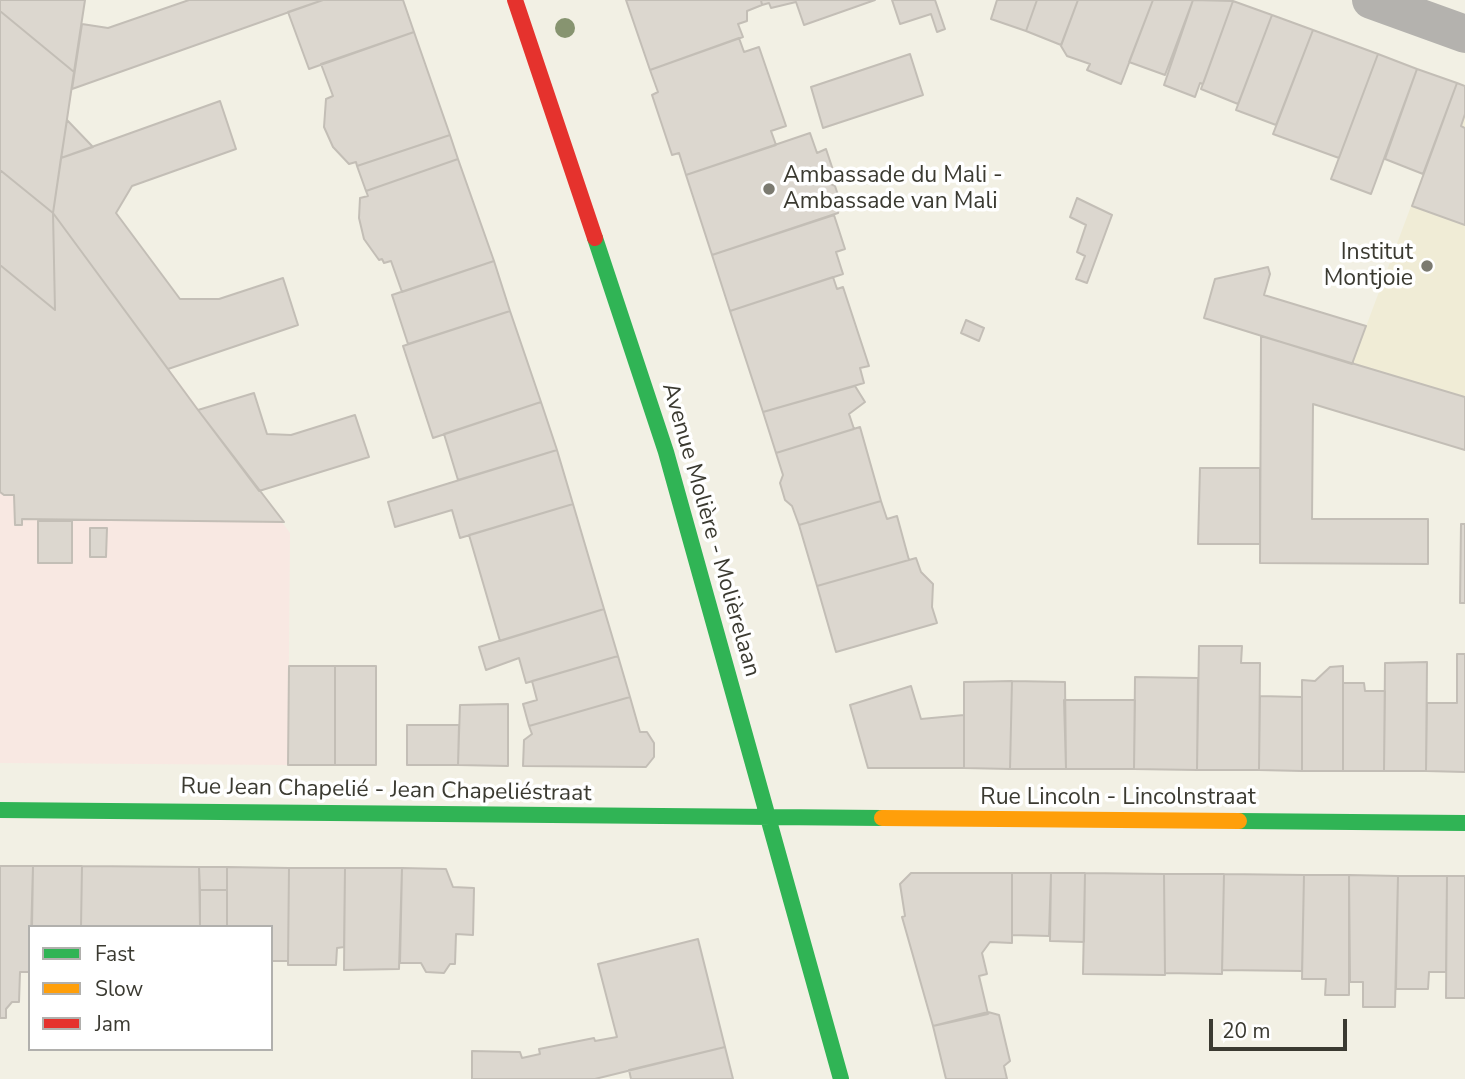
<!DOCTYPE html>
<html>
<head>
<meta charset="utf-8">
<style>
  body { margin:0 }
  #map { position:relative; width:1465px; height:1079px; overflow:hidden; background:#f2f0e4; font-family:"Nunito Sans",sans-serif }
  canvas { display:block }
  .legend { position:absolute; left:28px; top:925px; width:245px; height:126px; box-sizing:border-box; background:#fff; border:2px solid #b1b0ad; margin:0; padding:9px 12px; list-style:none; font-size:21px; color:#3b3a31 }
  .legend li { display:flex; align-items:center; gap:14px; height:35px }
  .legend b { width:35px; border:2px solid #b1b0ad }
  .scale { position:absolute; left:1209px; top:1019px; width:138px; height:32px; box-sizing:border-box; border:4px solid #3b3a31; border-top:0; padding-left:9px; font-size:21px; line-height:24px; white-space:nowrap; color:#3b3a31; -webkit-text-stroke:5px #fff; paint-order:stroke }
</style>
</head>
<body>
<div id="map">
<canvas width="1465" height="1079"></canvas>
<ul class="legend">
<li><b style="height:9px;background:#30b455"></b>Fast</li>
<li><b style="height:9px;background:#ff9f0a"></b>Slow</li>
<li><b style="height:9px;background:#e5322d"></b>Jam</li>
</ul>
<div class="scale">20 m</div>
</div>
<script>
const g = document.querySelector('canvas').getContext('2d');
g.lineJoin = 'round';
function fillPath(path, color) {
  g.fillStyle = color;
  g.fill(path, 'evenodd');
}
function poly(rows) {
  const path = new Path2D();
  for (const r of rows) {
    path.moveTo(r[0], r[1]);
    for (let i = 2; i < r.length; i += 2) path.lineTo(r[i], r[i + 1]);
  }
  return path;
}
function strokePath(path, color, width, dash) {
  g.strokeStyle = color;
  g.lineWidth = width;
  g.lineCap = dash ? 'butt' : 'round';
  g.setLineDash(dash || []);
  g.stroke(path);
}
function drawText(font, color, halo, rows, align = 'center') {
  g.font = font + ' "Nunito Sans",sans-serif';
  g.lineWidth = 7;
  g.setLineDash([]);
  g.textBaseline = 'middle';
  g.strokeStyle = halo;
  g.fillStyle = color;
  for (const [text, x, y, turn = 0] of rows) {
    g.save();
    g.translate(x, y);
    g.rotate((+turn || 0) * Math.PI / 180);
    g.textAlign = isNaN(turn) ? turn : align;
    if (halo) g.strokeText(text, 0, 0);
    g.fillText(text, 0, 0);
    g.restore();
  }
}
fillPath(poly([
  [0,11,75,71,54,213,290,533,288,765,0,763]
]), '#f8e8e2');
fillPath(poly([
  [1457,83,1465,86,1465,397,1352,364]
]), '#f0ecd6');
const building = poly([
  [0,0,85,0,74,72,0,11,0,0],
  [189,0,323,0,72,89,82,24,108,28,189,0],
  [323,0,403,0,414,32,309,69,288,12,323,0],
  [626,0,761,0,762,5,747,11,747,21,738,24,743,37,650,70,626,0],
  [761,0,875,0,804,25,796,2,771,8,769,3,762,5,761,0],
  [892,0,935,0,945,29,937,32,931,14,900,24,892,0],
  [997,0,1037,0,1026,31,991,19,997,0],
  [1078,0,1061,45,1026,31,1037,0,1078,0],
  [1078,0,1153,0,1121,84,1087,70,1090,64,1067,56,1061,46,1078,0],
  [1153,0,1193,0,1165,75,1129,62,1153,0],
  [1193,0,1233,1,1203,84,1200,83,1195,97,1164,85,1193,0],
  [1233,1,1272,15,1238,104,1201,89,1233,1],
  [0,11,74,72,53,213,0,170,0,11],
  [1272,15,1313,30,1276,125,1236,110,1272,15],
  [1313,30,1378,54,1339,158,1273,134,1313,30],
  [414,32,450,135,357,166,356,162,349,164,333,147,324,127,326,99,333,96,321,64,414,32],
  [739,38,744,52,759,47,786,126,771,131,776,145,686,175,679,153,672,155,652,95,658,92,650,70,739,38],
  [910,54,923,95,823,128,811,87,910,54],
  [1378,54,1417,69,1371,194,1331,179,1378,54],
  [1417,69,1457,83,1423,174,1385,159,1417,69],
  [1457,83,1465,86,1465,114,1461,126,1465,128,1465,225,1412,206,1457,83],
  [220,101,236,149,132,186,116,213,180,299,219,299,283,278,298,325,168,369,53,213,61,158,220,101],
  [67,120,93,147,61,158,67,120],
  [810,133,817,153,826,149,836,179,827,182,835,186,840,201,838,213,712,255,686,175,810,133],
  [450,135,458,159,366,191,357,166,450,135],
  [458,159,494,261,402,292,391,261,384,263,382,259,379,260,364,239,359,218,360,198,368,196,366,191,458,159],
  [0,170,53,213,55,310,0,265,0,170],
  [1077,198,1112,215,1087,283,1076,279,1085,256,1077,252,1086,225,1070,217,1077,198],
  [53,213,198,410,284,522,22,519,22,525,15,525,14,495,4,495,0,492,0,265,55,310,53,213],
  [834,215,845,249,836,252,843,274,730,311,712,255,834,215],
  [494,261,510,311,408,344,392,295,494,261],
  [1268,267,1270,274,1264,295,1366,326,1352,364,1204,318,1215,279,1268,267],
  [833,277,837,289,843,287,869,366,860,368,864,383,763,412,730,311,833,277],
  [510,311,541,402,433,438,403,346,510,311],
  [966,320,984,328,979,341,961,333,966,320],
  [1261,336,1465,397,1465,450,1313,404,1312,519,1428,519,1428,564,1260,563,1261,336],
  [855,386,865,402,849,414,854,429,776,453,763,412,855,386],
  [254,393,267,434,291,435,355,415,369,457,259,491,198,410,254,393],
  [541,402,557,450,458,480,444,434,541,402],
  [860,427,881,501,799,525,792,506,785,500,780,483,783,475,776,453,860,427],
  [557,450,573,504,460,538,452,510,395,527,388,502,557,450],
  [1200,468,1260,468,1260,544,1198,544,1200,468],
  [881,501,887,519,897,516,909,560,817,586,799,525,881,501],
  [573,504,604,609,500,641,469,535,573,504],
  [38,521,72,521,72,563,38,563,38,521],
  [1461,524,1465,524,1465,603,1460,603,1461,524],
  [90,528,107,528,106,557,90,557,90,528],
  [916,558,921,572,933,584,932,607,937,623,836,652,817,586,916,558],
  [604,609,618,656,526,683,519,658,486,670,479,647,604,609],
  [1199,646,1242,646,1241,663,1260,663,1259,770,1197,770,1199,646],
  [1457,654,1465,654,1465,772,1426,771,1427,703,1457,703,1457,654],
  [618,656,630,697,529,726,523,704,537,700,532,681,618,656],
  [1427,662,1426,771,1384,771,1385,663,1427,662],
  [289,666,335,666,335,765,288,765,289,666],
  [335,666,376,666,376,765,335,765,335,666],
  [1343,666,1343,771,1302,771,1302,680,1315,681,1330,667,1343,666],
  [1135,677,1198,678,1197,770,1134,769,1135,677],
  [1012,681,1010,769,964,768,964,682,1012,681],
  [1012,681,1065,682,1066,769,1010,769,1012,681],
  [1343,683,1364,683,1365,691,1385,691,1384,771,1343,771,1343,683],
  [911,686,921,719,964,715,964,768,868,768,850,705,911,686],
  [1260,696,1302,697,1302,771,1259,770,1260,696],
  [630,697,640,732,647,732,654,743,654,757,646,767,523,766,524,740,532,734,529,726,630,697],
  [1064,700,1135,700,1134,769,1066,769,1064,700],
  [508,704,508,766,458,765,460,705,508,704],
  [407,725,459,725,458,765,407,765,407,725],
  [0,866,33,866,30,972,20,972,19,1002,12,1002,6,1009,6,1018,0,1018,0,866],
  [33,866,82,866,81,927,32,927,33,866],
  [82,866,199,867,200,927,81,927,82,866],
  [199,867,227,867,227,890,200,890,199,867],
  [227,867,289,868,288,961,271,961,271,927,227,927,227,867],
  [289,868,345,868,344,947,337,948,336,965,288,965,289,868],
  [345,868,402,868,399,969,344,970,345,868],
  [402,868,446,869,453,887,474,888,473,935,456,934,455,964,450,964,444,973,426,972,421,963,400,963,402,868],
  [911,873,1012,873,1012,943,990,942,982,953,987,974,979,976,988,1014,933,1026,902,917,905,916,900,884,911,873],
  [1012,873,1051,873,1049,936,1012,935,1012,873],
  [1051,873,1085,873,1084,942,1050,941,1051,873],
  [1085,873,1164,874,1165,975,1083,974,1085,873],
  [1164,874,1224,874,1222,974,1165,973,1164,874],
  [1224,874,1304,875,1302,971,1222,970,1224,874],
  [1304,875,1349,875,1349,995,1325,995,1326,979,1302,979,1304,875],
  [1349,875,1398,876,1395,1007,1363,1007,1363,982,1350,982,1349,875],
  [1398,876,1447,876,1446,972,1429,972,1428,989,1396,989,1398,876],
  [1447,876,1465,876,1465,998,1446,998,1447,876],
  [200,890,227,890,227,927,200,927,200,890],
  [698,939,725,1047,595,1079,472,1079,472,1051,520,1052,522,1058,540,1054,539,1049,594,1038,595,1041,617,1037,598,964,698,939],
  [988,1012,999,1015,1010,1061,1004,1066,1007,1079,946,1079,933,1026,988,1012],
  [725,1047,733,1079,631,1079,629,1070,725,1047]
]);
fillPath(building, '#dcd7cf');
strokePath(building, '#c3beb6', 2);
strokePath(poly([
  [1371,0,1465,34]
]), '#b4b2ae', 38);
strokePath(poly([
  [595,238,666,452,841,1079],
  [0,810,882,818],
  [1239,821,1465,823]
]), '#30b455', 16);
strokePath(poly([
  [882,818,1239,821]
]), '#ff9f0a', 16);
strokePath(poly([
  [515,0,595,238]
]), '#e5322d', 16);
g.fillStyle = '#879470';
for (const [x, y] of [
  [565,28]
]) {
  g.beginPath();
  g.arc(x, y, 10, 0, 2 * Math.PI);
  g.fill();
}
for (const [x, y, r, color] of [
  [769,189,7,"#7b7a70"],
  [1427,266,7,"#7b7a70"]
]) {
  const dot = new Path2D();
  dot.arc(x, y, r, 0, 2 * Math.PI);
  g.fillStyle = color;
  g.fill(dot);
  strokePath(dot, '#fff', 2.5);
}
drawText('23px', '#3b3a31', '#fff', [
  ["Ambassade du Mali -",783,176],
  ["Ambassade van Mali",783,202],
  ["Institut",1413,253,"right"],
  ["Montjoie",1413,279,"right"]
], 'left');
drawText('23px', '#3b3a31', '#fff', [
  ["Avenue Molière - Molièrelaan",710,530,74],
  ["Rue Jean Chapelié - Jean Chapeliéstraat",386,791,1],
  ["Rue Lincoln - Lincolnstraat",1118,798]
]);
</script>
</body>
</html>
